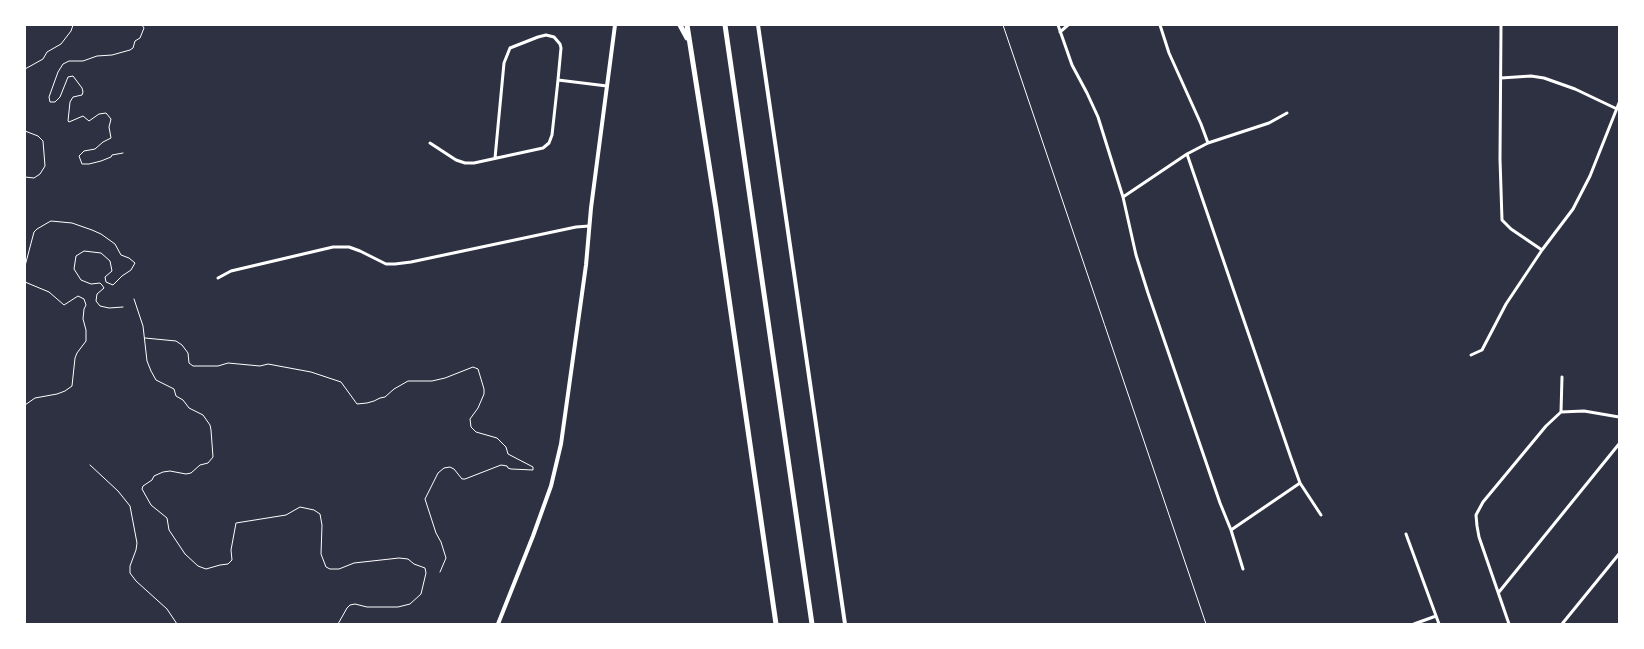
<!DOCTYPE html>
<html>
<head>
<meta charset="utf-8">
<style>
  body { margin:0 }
  #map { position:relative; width:1644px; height:649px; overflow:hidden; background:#2d3142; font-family:"IBM Plex Sans",sans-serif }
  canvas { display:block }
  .frame { position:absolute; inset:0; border:26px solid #fff; pointer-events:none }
</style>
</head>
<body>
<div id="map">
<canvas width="1644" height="649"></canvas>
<div class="frame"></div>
</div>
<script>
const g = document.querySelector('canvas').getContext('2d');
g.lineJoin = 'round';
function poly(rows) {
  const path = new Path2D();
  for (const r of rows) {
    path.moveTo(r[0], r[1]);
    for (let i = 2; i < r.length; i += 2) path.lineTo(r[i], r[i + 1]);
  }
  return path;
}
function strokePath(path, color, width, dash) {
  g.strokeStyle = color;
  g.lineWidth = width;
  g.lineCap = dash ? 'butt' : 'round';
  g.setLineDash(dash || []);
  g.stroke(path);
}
strokePath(poly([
  [1003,25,1206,624],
  [25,69,43,59,47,52,61,44,71,31,73,25],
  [25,131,38,136,43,141,45,166,40,174,34,178,25,177],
  [123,153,112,155,111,157,101,161,89,164,82,164,79,156,84,151,95,149,103,142,111,138,109,127,111,119,106,113,99,114,89,121,83,116,69,122,68,121,70,102,73,97,82,95,83,92,82,88,73,76,68,77,60,97,55,102,50,102,49,97,58,72,63,64,69,61,83,61,97,56,112,55,130,50,133,48,135,41,140,38,144,28,142,25],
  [25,266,34,232,37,229,49,222,51,221,72,223,92,230,101,234,115,244,121,255,129,258,135,263,131,270,122,276,113,285,106,282,105,277,112,271,110,261,101,253,84,251,76,256,74,269,81,280,91,284,100,283,102,285,104,288,97,294,96,301,100,306,109,308,123,307],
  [25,282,49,292,64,305,78,296,84,299,86,305,84,309,83,319,86,330,86,341,77,353,75,358,72,386,65,391,57,394,35,398,25,405],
  [134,299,143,326,147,361,151,371,156,380,174,389,176,396,183,400,189,408,203,415,210,425,211,430,213,457,208,463,200,465,191,473,186,474,170,471,163,472,154,476,152,480,143,486,142,489,151,505,167,518,169,530,185,554,198,566,206,569,220,565,228,564,232,560,231,550,236,523,286,515,300,507,314,510,320,514,322,525,321,554,326,567,330,569,339,569,354,563,399,558,408,559,414,564,425,568,426,573,421,594,410,604,398,607,367,607,355,604,350,605,347,608,338,624],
  [145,338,176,341,182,345,188,353,189,363,193,366,218,366,228,363,260,366,268,364,311,372,341,382,357,404,367,403,374,401,380,398,385,397,394,389,408,381,432,381,445,378,473,367,478,369,484,389,484,394,478,408,470,419,471,427,476,432,497,438,506,447,508,454,533,467,533,470,511,469,508,468,507,466,501,465,465,479,462,479,454,469,450,467,444,468,438,473,425,499,436,533,441,542,446,558,440,572],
  [90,465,118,491,130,506,137,543,136,550,130,566,130,573,136,581,167,609,177,624]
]), '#fff', 1);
strokePath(poly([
  [1058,25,1072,65,1087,93,1098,117,1123,197,1136,255,1148,293,1220,503,1231,530,1243,569],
  [1160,25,1169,53,1201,124,1208,143],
  [1501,25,1500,159,1502,220,1511,229,1542,250],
  [1060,32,1068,25],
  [1501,78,1531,76,1544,78,1575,89,1617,109],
  [430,143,456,160,465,163,474,163,543,148,549,143,552,135,558,80,607,86],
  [1187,154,1291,458,1300,483,1321,515],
  [495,158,504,63,510,48,538,37,546,35,554,37,560,44,561,48,558,80],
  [1123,197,1187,154,1208,143,1269,123,1287,113],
  [218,278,231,271,333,247,349,247,360,251,386,264,395,264,411,262,576,227,589,226],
  [1471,355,1482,350,1506,304,1542,250,1573,209,1590,176,1619,103],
  [1561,412,1584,411,1619,417],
  [1231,530,1300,483],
  [1406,534,1439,624],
  [1499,592,1619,444],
  [1414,624,1436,616],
  [1509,624,1479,537,1477,526,1476,515,1483,502,1546,426,1561,412,1562,377],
  [1562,624,1619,554]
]), '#fff', 3);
strokePath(poly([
  [758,25,845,624],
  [498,624,533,536,551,486,561,444,586,265,591,208,615,25]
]), '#fff', 4);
strokePath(poly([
  [680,25,687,38],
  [687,25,716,209,776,624],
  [725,25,812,624]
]), '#fff', 5);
</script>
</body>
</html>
